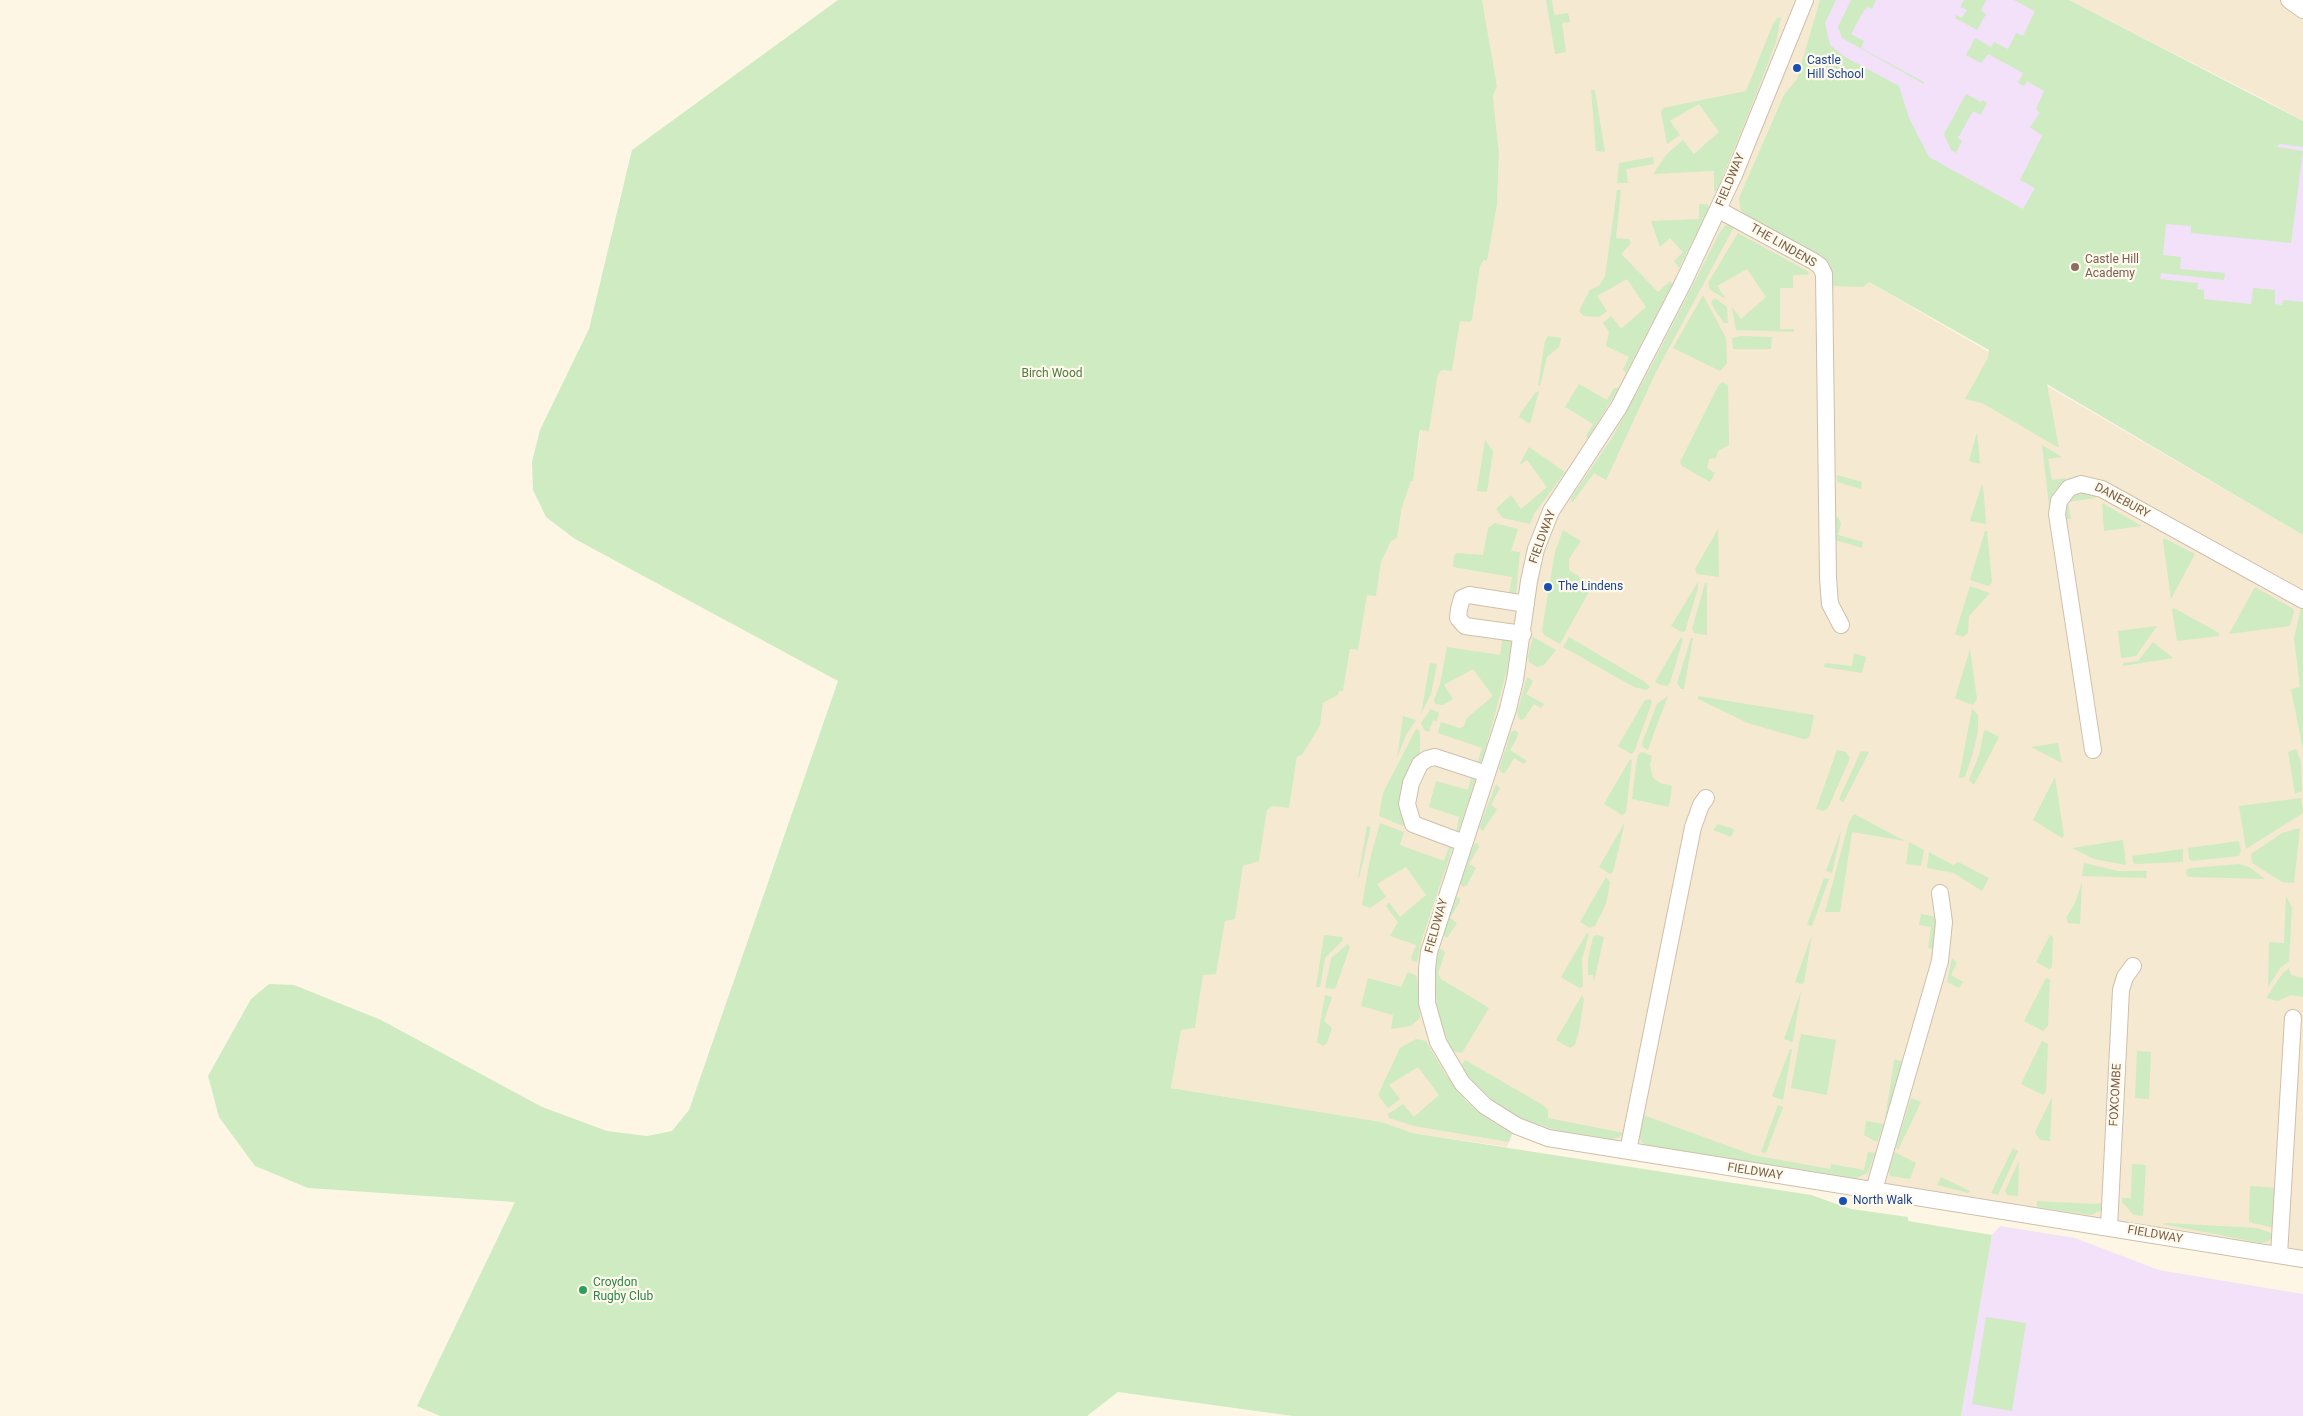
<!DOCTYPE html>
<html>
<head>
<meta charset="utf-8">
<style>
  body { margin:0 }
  canvas { display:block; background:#fdf6e4 }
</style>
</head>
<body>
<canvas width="2303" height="1416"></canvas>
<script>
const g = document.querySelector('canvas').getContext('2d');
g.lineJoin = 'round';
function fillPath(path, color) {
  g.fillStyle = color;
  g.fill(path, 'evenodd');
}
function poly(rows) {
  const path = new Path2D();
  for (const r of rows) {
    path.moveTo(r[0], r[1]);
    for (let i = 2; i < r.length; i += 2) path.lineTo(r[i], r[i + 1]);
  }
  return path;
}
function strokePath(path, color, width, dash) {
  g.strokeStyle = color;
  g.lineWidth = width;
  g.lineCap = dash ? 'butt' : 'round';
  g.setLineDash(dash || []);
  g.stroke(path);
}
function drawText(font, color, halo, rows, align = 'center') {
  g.font = font + ' Roboto,sans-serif';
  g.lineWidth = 4.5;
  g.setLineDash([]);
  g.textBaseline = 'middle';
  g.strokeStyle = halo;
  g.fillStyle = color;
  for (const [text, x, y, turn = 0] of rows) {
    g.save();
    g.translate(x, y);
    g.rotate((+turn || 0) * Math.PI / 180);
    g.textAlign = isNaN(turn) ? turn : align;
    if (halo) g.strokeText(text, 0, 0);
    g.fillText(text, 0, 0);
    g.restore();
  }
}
fillPath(poly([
  [1482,0,1832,0,1816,35,1822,39,1817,55,1776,147,1755,207,1818,242,1860,277,2303,535,2303,1257,1548,1137,1528,1130,1487,1107,1470,1091,1444,1053,1430,1011,1427,988,1428,964,1433,937,1507,719,1521,653,1533,567,1539,544,1558,503,1608,430,1646,360,1720,211,1710,224,1628,390,1552,509,1541,532,1528,578,1514,680,1506,713,1431,937,1425,969,1426,999,1433,1029,1446,1061,1471,1095,1495,1115,1515,1127,1507,1147,1412,1133,1382,1122,1171,1088,1181,1030,1195,1028,1203,974,1216,974,1225,920,1235,918,1243,866,1259,860,1267,810,1272,805,1289,808,1297,757,1302,755,1320,726,1323,703,1338,695,1339,691,1343,691,1350,649,1358,650,1367,594,1376,595,1381,562,1391,540,1397,538,1402,507,1411,480,1413,480,1421,429,1429,430,1438,374,1442,370,1452,371,1460,320,1470,322,1472,319,1480,266,1484,260,1487,260,1497,205,1499,153,1493,96,1497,86],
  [2069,0,2303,0,2303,121,2269,102]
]), '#f5e9d2');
fillPath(poly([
  [1832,0,2069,0,2303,121,2303,535,1992,352,1816,35],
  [2000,1226,2075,1238,2159,1270,2303,1294,2303,1416,1961,1416,1992,1235]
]), '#f3e1f9');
fillPath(poly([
  [838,0,1482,0,1497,86,1493,96,1499,153,1497,205,1487,261,1484,260,1480,266,1472,320,1470,322,1460,321,1452,371,1442,370,1438,374,1429,431,1420,430,1413,481,1411,481,1402,507,1397,538,1391,541,1381,562,1376,596,1367,595,1358,650,1350,649,1343,691,1339,691,1338,695,1323,703,1320,726,1302,755,1297,757,1289,808,1273,806,1267,810,1259,861,1243,866,1235,919,1225,921,1216,974,1203,975,1195,1028,1181,1030,1171,1088,1382,1122,1412,1133,1811,1195,1851,1209,1908,1217,1908,1221,1992,1235,1961,1416,1293,1416,1118,1392,1087,1416,440,1416,417,1406,515,1202,308,1188,255,1166,219,1117,208,1076,251,999,269,984,294,985,381,1020,542,1107,607,1131,647,1136,672,1131,689,1110,838,681,575,539,546,517,533,490,532,462,540,430,589,329,632,150],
  [1546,0,1552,0,1554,15,1568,13,1570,22,1562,23,1566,52,1555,54],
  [1820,0,1836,0,1825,23,1830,45,1845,57,1899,86,1909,118,1929,157,2023,209,2035,188,2020,180,2042,136,2030,127,2040,113,2036,109,2044,91,2027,81,2024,86,2018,83,2023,73,1988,54,1981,63,1966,55,1975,38,1991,47,1994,42,2008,49,2016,33,2023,36,2035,11,2014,0,2069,0,2303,121,2303,147,2279,144,2277,147,2303,151,2291,243,2191,233,2191,226,2166,224,2163,255,2181,257,2180,269,2225,273,2224,280,2161,273,2160,279,2198,283,2197,289,2204,290,2204,299,2251,304,2253,288,2275,290,2275,304,2282,305,2283,300,2303,302,2303,535,2047,384,2059,448,1982,403,1965,399,1988,358,1989,350,1869,282,1863,287,1831,286,1830,274,1744,215,1740,208,1739,198,1784,95,1797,79],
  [1851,0,1876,0,1872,9,1867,7,1863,12,1851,34,1864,41,1861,48,1924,82,1924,84,1842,38,1838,27],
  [1964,0,1986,0,1981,11,1986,14,1977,30,1955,18,1956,15,1962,18,1967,10,1960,7],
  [1781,17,1776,42,1757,92,1717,191,1714,192,1714,171,1653,174,1667,154,1683,140,1694,154,1719,132,1699,104,1670,121,1680,135,1667,144,1661,112,1663,108,1746,91,1773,24,1777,18],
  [1591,89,1595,91,1605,152,1596,151],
  [1966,94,1981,102,1983,100,1987,103,1981,115,1973,111,1958,138,1962,141,1956,153,1951,150,1944,134],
  [1653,157,1654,164,1626,169,1628,183,1617,183,1619,163],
  [1617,190,1621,190,1616,238,1629,239,1631,243,1621,254,1658,292,1670,281,1672,284,1626,373,1623,369,1629,357,1606,346,1609,332,1603,323,1611,316,1621,329,1646,307,1627,279,1597,296,1607,311,1599,317,1584,316,1579,311,1590,290,1600,285,1605,276],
  [1699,204,1707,204,1709,209,1679,268,1674,261,1683,252,1670,238,1660,247,1651,221,1699,219],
  [1726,225,1734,227,1656,372,1606,480,1594,473,1572,503,1571,498,1612,438,1650,369,1720,232],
  [1738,233,1809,272,1808,275,1793,275,1793,288,1780,288,1780,329,1794,329,1794,332,1736,330,1732,307,1741,319,1766,297,1747,269,1717,286,1726,299,1710,290,1708,283],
  [1703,295,1726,338,1727,363,1720,371,1673,348],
  [1715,298,1727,307,1728,323,1724,323,1715,310,1711,302],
  [1548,336,1561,338,1559,347,1547,357,1540,386,1538,385,1545,341],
  [1741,336,1772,337,1771,349,1733,349,1732,338],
  [1722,382,1728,385,1729,445,1718,451,1716,458,1709,459,1707,468,1715,473,1710,482,1682,466,1680,462,1718,386],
  [1579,384,1607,400,1614,388,1619,388,1588,438,1586,436,1593,424,1565,407],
  [1539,391,1530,424,1519,417,1520,414,1535,393],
  [1977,432,1980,464,1969,461],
  [1485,440,1493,451,1487,492,1477,491],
  [2042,445,2062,457,2048,459,2052,480,2065,478,2066,481,2054,492,2049,506],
  [1529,447,1565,472,1534,514,1530,524,1503,518,1496,509,1511,495,1521,509,1547,487,1527,460,1519,465],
  [1837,475,1862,482,1861,489,1837,482],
  [1982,484,1984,495,1986,524,1970,521],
  [2081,490,2096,494,2095,498,2068,502,2071,519,2066,519,2066,501,2070,496],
  [2102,503,2142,526,2104,531],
  [1838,517,1841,523,1838,535,1863,542,1862,548,1835,540,1835,518],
  [1495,523,1518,529,1511,551,1520,552,1516,595,1509,595,1512,577,1453,567,1454,556,1457,553,1483,555,1488,528],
  [1718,529,1719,577,1697,574,1695,569],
  [1563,530,1581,541,1569,559,1569,570,1591,585,1591,588,1560,644,1544,635,1542,630,1555,552],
  [1985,531,1987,531,1992,582,1989,586,1970,580],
  [2164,538,2195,554,2171,599,2163,541],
  [1698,582,1698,588,1685,631,1682,632,1671,626],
  [1705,583,1707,583,1707,635,1694,633,1692,629],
  [1970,586,1990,593,1969,616,1968,633,1963,637,1955,634],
  [2255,587,2292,608,2294,611,2290,626,2229,634],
  [2174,608,2219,633,2219,636,2177,641,2172,609],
  [2301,608,2303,609,2303,750,2291,689,2300,687,2294,638],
  [2157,626,2136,656,2121,658,2118,631],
  [1503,636,1512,640,1507,670,1482,761,1477,764,1482,748,1438,733,1441,722,1460,728,1464,726,1467,718,1493,696,1473,669,1444,685,1453,699,1443,705,1435,704,1434,700,1440,684,1447,647,1500,655],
  [1533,637,1556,650,1544,665,1537,667,1529,662,1528,656],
  [1569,637,1645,682,1650,687,1646,690,1634,687,1563,647],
  [1681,637,1683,639,1670,683,1667,686,1661,685,1655,682],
  [1691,638,1693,638,1684,689,1681,689,1677,683],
  [2153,642,2173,658,2123,666,2123,663,2138,661],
  [1970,649,1977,699,1973,705,1955,698],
  [1854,653,1866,657,1862,673,1824,667,1825,663,1852,666],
  [1430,663,1437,664,1431,694,1421,714],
  [1527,677,1533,681,1526,694,1544,704,1541,708,1534,704,1524,719,1520,720,1517,713],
  [1668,696,1655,730,1648,750,1643,747,1642,743,1657,704],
  [1698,696,1814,715,1810,735,1807,739,1803,739,1748,723,1698,699],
  [1645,700,1650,699,1652,702,1634,752,1631,754,1618,746],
  [1431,709,1439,713,1437,721,1433,720,1429,732,1424,730,1421,723],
  [1972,709,1978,715,1978,731,1973,753,1965,777,1961,778,1959,777],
  [1403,716,1416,720,1406,735,1397,758],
  [1416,729,1420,731,1420,753,1402,812,1405,824,1403,826,1379,816,1383,793],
  [1515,730,1518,733,1517,738,1510,750,1527,761,1524,764,1514,758,1505,773,1502,773,1499,769,1511,732],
  [1986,730,1999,737,1974,785,1969,780,1979,755,1984,731],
  [2058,743,2062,763,2031,747,2057,743],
  [2296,749,2301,762,2302,791,2295,794,2288,752],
  [1837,750,1846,752,1850,758,1828,808,1824,811,1816,809],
  [1861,751,1869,752,1843,803,1839,799],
  [1642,752,1652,756,1650,765,1653,778,1660,783,1672,786,1669,807,1632,799,1636,765,1638,755],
  [1630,759,1632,760,1626,812,1622,815,1604,804],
  [1471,777,1476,778,1459,830,1456,832,1459,817,1429,807,1436,781,1468,790],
  [2055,777,2064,835,2062,838,2033,820],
  [1496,784,1500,788,1491,805,1497,809,1483,831,1479,828],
  [2301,798,2303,813,2246,849,2239,806],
  [1854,814,1905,841,1852,832,1840,912,1825,912,1849,822],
  [1625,822,1613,872,1610,874,1599,867],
  [1380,823,1404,832,1400,845,1444,861,1450,844,1453,846,1422,939,1417,962,1412,961,1411,958,1416,945,1390,936,1398,922,1386,906,1389,902,1400,917,1426,895,1406,867,1377,884,1386,897,1370,908,1362,905,1370,859],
  [1718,824,1734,829,1731,837,1713,830],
  [1367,826,1371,827,1359,878,1358,878],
  [1842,828,1832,873,1826,871,1836,844],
  [2300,828,2294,883,2282,882,2252,863,2251,854,2282,833],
  [2123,840,2126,865,2094,859,2072,848],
  [2239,841,2241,851,2239,856,2192,861,2189,859,2188,848],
  [1909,842,1924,850,1921,866,1906,864],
  [1478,843,1479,847,1469,864,1476,868,1467,885,1463,887,1460,883,1474,844],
  [2183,849,2183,862,2135,864,2133,862,2132,856],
  [1929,852,1953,865,1958,862,1989,878,1982,891,1954,873,1927,868],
  [2084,863,2118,871,2147,871,2146,878,2082,876],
  [2239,864,2249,867,2265,879,2192,877,2187,876,2186,873,2187,869,2192,868],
  [1606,877,1610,882,1606,904,1595,926,1590,928,1580,922],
  [1824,878,1829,879,1812,926,1807,925],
  [2082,882,2080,924,2068,923,2066,918,2075,903],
  [2286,896,2292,907,2289,961,2281,967,2268,987,2269,942,2284,943],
  [1456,897,1460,898,1460,901,1450,918,1457,923,1447,938,1443,934],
  [1921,914,1938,917,1935,949,1928,948,1931,927,1919,925],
  [1587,933,1589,934,1582,959,1583,986,1580,988,1561,977],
  [1812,934,1804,983,1801,984,1795,982],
  [1324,935,1342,937,1343,940,1325,958,1320,987,1316,987],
  [1597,935,1604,937,1594,982,1593,975,1588,975,1588,959,1593,937],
  [2050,935,2053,937,2052,967,2049,969,2036,962],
  [1348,944,1350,947,1335,989,1325,988,1331,958],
  [1441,949,1445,952,1438,974,1441,979,1489,1008,1462,1053,1452,1051,1443,1029,1437,1007,1435,976,1438,951],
  [1952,958,1957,963,1951,975,1963,982,1959,988,1947,982],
  [2289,968,2291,975,2303,978,2303,997,2291,995,2278,1001,2266,998,2283,973],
  [1408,972,1417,976,1420,1018,1411,1026,1391,1029,1393,1015,1361,1006,1368,978,1401,987],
  [2046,978,2050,980,2048,1026,2043,1031,2024,1021],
  [1801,991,1793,1041,1792,1042,1784,1039],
  [1325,995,1332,997,1324,1021,1332,1028,1327,1043,1323,1046,1317,1042],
  [1582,995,1584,999,1579,1031,1575,1045,1570,1048,1556,1040],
  [1801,1034,1836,1040,1827,1095,1791,1088],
  [1416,1039,1426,1041,1445,1074,1466,1101,1483,1116,1512,1134,1509,1142,1414,1126,1389,1118,1388,1114,1403,1104,1414,1117,1439,1095,1418,1067,1389,1085,1400,1099,1388,1108,1378,1095,1400,1048],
  [2042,1041,2048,1044,2046,1092,2043,1095,2021,1084],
  [1790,1049,1792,1049,1783,1100,1772,1096],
  [2137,1051,2151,1052,2149,1099,2135,1098],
  [1895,1059,1903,1062,1885,1119,1894,1061],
  [1465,1060,1543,1105,1548,1110,1548,1118,1624,1133,1618,1138,1610,1139,1556,1130,1522,1119,1501,1107,1475,1085,1461,1066],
  [2052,1097,2050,1141,2040,1140,2035,1132],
  [1911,1098,1921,1102,1898,1150,1896,1147],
  [1778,1105,1783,1107,1766,1153,1761,1152],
  [1643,1115,1753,1155,1830,1169,1831,1164,1864,1170,1868,1152,1875,1153,1868,1173,1856,1178,1648,1146,1641,1142,1639,1134],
  [1866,1121,1884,1124,1877,1142,1864,1135],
  [2013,1148,2018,1151,1998,1195,1991,1193],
  [1895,1152,1916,1163,1910,1179,1890,1176,1889,1169],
  [2019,1161,2018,1196,2007,1195,2005,1191],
  [2132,1164,2146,1165,2143,1216,2134,1215,2122,1202,2122,1198,2131,1198],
  [1941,1177,1970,1191,1968,1193,1937,1185],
  [2250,1186,2277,1188,2274,1228,2249,1222],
  [2037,1201,2093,1204,2103,1203,2102,1210,2091,1215,2037,1207],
  [2168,1223,2257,1228,2274,1234,2269,1241,2261,1243,2162,1224],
  [1986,1317,2026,1323,2012,1411,1972,1404]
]), '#ceebc2');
const minor = poly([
  [1805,0,1734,175,1683,283,1619,407,1551,511,1536,549,1529,581,1515,680,1508,709,1429,952,1427,969,1427,1003,1438,1042,1462,1083,1485,1106,1517,1126,1548,1138,2303,1259],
  [2289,0,2303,10],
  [1719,210,1813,261,1820,266,1824,274,1828,578,1830,604,1841,625],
  [1523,634,1465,626,1458,618,1459,609,1462,598,1469,595,1526,604],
  [2093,750,2057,514,2059,501,2069,488,2081,484,2102,489,2303,600],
  [1464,843,1413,824,1407,804,1411,783,1420,764,1427,759,1435,757,1487,774],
  [1628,1151,1693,827,1701,805,1706,798],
  [1874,1190,1940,961,1944,922,1940,893],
  [2109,1227,2121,990,2125,977,2133,966],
  [2279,1255,2293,1018]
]);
strokePath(minor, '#cfbfaa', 18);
strokePath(minor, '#fff', 16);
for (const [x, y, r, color] of [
  [1797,68,5,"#1a4fb4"],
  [2075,267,5,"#8d6e63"],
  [1548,587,5,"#1a4fb4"],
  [1843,1201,5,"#1a4fb4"],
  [583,1290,5,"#2e9e5b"]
]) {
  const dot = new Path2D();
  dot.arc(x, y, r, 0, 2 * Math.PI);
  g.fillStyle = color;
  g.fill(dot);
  strokePath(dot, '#fff9eb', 2);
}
drawText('12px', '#164399', '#fff9eb', [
  ["Castle",1807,61],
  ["Hill School",1807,75],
  ["The Lindens",1558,587],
  ["North Walk",1853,1201]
], 'left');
drawText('12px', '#775e48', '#fff9eb', [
  ["FIELDWAY",1731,180,-67],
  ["THE LINDENS",1783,246,30],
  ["DANEBURY",2122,501,28],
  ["FIELDWAY",1543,537,-70],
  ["FIELDWAY",1437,926,-74],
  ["FOXCOMBE",2116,1095,-87],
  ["FIELDWAY",1755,1172,9],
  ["FIELDWAY",2155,1235,10]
]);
drawText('12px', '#785e54', '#fff9eb', [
  ["Castle Hill",2085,260],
  ["Academy",2085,274]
], 'left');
drawText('12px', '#4b7d40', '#fff9eb', [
  ["Birch Wood",1052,374]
]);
drawText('12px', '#27864d', '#fff9eb', [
  ["Croydon",593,1283],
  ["Rugby Club",593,1297]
], 'left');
</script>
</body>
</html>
